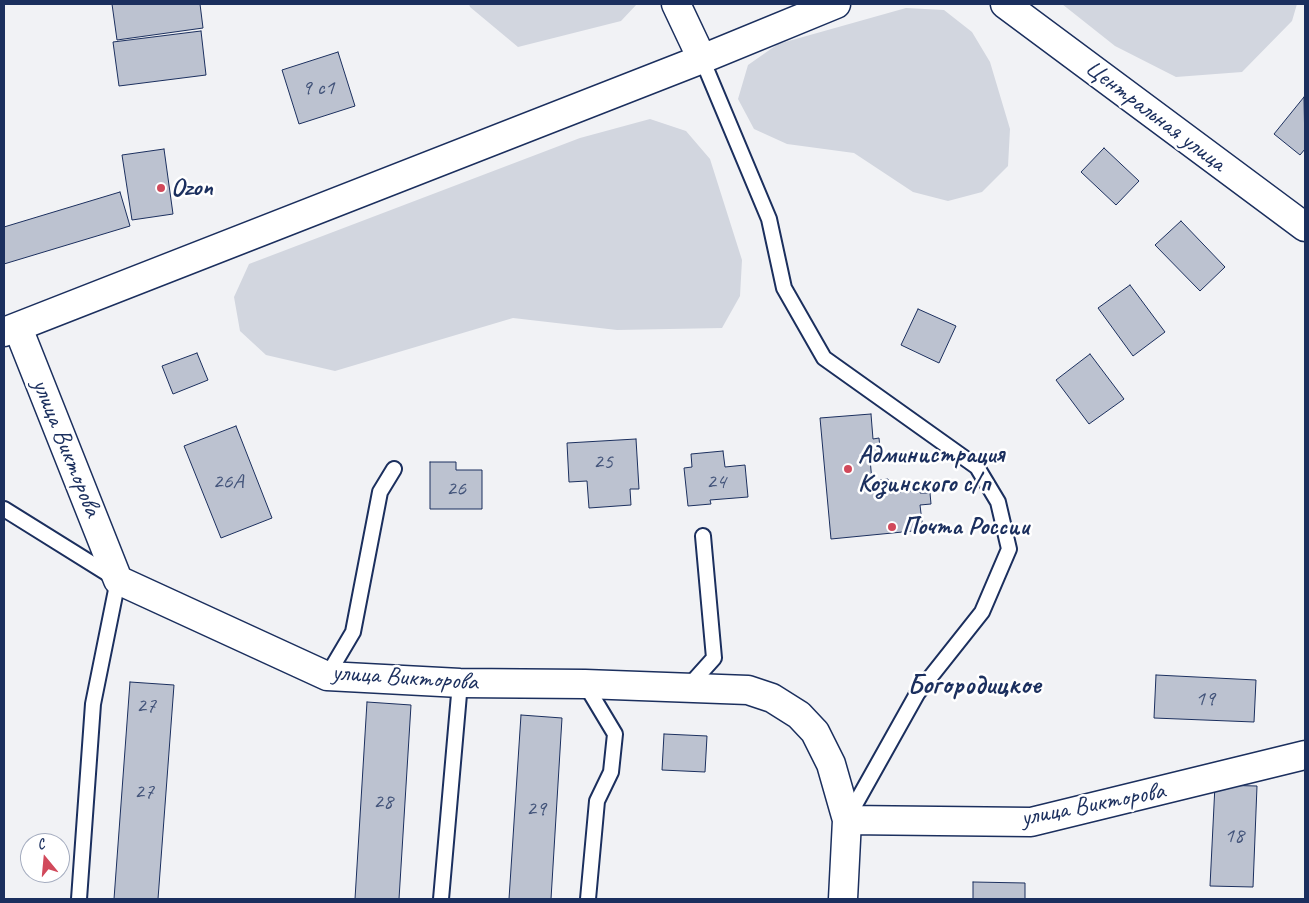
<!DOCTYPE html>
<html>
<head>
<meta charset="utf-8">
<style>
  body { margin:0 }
  #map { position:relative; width:1309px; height:903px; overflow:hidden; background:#f1f2f5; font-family:Caveat,sans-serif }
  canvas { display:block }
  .frame { position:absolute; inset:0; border:5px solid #1b2f5e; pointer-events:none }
  .north { position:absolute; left:20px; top:833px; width:50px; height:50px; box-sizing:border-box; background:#fff; border:1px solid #a4acbf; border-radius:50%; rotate:343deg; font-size:14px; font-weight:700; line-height:20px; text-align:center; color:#1b2f5e }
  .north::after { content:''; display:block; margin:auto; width:18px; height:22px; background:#d1495b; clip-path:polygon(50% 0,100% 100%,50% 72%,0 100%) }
</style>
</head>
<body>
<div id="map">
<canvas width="1309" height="903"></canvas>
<div class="frame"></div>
<div class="north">С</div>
</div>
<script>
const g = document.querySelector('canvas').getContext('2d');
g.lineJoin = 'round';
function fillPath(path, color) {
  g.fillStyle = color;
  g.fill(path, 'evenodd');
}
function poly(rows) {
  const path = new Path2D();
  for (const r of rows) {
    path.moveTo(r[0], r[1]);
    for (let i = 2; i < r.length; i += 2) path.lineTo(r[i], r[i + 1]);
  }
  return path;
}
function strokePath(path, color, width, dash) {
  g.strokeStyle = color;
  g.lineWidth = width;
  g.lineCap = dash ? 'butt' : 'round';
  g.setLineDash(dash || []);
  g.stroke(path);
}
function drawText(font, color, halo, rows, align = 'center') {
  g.font = font + ' Caveat,sans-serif';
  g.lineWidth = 5;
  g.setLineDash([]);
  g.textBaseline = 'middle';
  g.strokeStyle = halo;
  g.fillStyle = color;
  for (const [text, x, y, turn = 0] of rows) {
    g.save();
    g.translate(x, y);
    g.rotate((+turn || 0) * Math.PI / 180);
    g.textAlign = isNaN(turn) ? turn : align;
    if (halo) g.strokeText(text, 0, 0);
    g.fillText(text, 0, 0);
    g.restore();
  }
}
fillPath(poly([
  [469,4,637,4,621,21,518,47,470,7],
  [1062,4,1297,4,1292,21,1242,72,1176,77,1115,46],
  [906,8,944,10,972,32,990,62,1010,129,1008,166,982,192,948,201,913,192,854,153,787,144,754,129,738,99,748,65,778,44],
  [650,119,686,131,710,159,742,260,740,296,722,328,617,330,513,318,335,371,266,355,240,331,234,297,249,264,580,138]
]), '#d2d6df');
const building = poly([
  [112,4,200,4,203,28,117,40,112,4],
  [201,31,206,75,119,86,113,42,201,31],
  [338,52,355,106,299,124,282,70,338,52],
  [1304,97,1305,149,1300,155,1274,134,1304,97],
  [1104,148,1139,181,1116,205,1081,172,1104,148],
  [164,149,173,214,132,220,122,155,164,149],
  [120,192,130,226,4,264,4,227,120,192],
  [1181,221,1225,267,1200,291,1155,245,1181,221],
  [1130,285,1165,332,1133,356,1098,308,1130,285],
  [918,309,956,326,939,363,901,345,918,309],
  [197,353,208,380,173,394,162,366,197,353],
  [1090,354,1124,399,1089,424,1056,380,1090,354],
  [871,414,873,439,879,438,881,458,870,459,872,481,888,479,889,493,919,490,920,493,930,493,931,504,920,505,923,530,831,539,820,418,871,414],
  [236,426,272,518,221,538,184,446,236,426],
  [636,439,639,489,630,489,631,505,589,508,587,481,569,482,567,443,636,439],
  [723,451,725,467,745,465,748,497,710,500,711,504,688,506,684,468,692,467,691,454,723,451],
  [430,462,456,462,456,470,482,470,482,509,430,509,430,462],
  [1156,675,1256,680,1254,722,1154,718,1156,675],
  [130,682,174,685,158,899,114,899,130,682],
  [367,702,411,705,399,899,355,899,367,702],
  [521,715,562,718,551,899,509,899,521,715],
  [664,734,707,736,705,772,662,770,664,734],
  [1215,785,1257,786,1253,887,1210,886,1215,785],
  [973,882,1025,883,1025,899,973,899,973,882]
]);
fillPath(building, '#bcc2d0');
strokePath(building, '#1b2f5e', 1);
const lane = poly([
  [702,59,769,219,784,288,824,358,977,467,998,502,1009,549,982,612,917,694,847,819],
  [4,509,118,580,93,704,79,899],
  [327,676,353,632,380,492,394,469],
  [585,684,615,734,611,772,597,801,588,899],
  [688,687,714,658,703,536],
  [441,899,460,683]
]);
const street = poly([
  [676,4,702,59],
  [1005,4,1305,227],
  [18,328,118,580,327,676,460,683,585,684,748,690,772,698,799,715,815,732,831,764,847,820,843,899],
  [847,820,1031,822,1305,755]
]);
const secondary = poly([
  [4,332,702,59,836,4]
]);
strokePath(lane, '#1b2f5e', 18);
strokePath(street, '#1b2f5e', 31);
strokePath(secondary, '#1b2f5e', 31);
strokePath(lane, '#fff', 14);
strokePath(street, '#fff', 28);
strokePath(secondary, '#fff', 28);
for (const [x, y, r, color] of [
  [161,188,5,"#d1495b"],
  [848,469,5,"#d1495b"],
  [892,527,5,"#d1495b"]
]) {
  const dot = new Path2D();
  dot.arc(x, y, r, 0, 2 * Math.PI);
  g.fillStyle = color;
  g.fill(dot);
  strokePath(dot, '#fff', 2);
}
drawText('22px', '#43547a', null, [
  ["9 с1",318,88],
  ["25",603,462],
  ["26А",228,482],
  ["24",716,482],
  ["26",456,489],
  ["19",1205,699],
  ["27",146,706],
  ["27",144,792],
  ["28",383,802],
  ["29",536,809],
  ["18",1234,836]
]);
drawText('25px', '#1b2f5e', '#fff', [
  ["Центральная улица",1155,116,37],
  ["улица Викторова",66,448,68],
  ["улица Викторова",405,678,4],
  ["улица Викторова",1093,805,-11]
]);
drawText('bold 25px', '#1b2f5e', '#fff', [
  ["Ozon",171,188],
  ["Администрация",858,455],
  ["Козинского с/п",858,484],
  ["Почта России",902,527]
], 'left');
drawText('bold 28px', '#1b2f5e', '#fff', [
  ["Богородицкое",974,686]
]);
</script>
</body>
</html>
